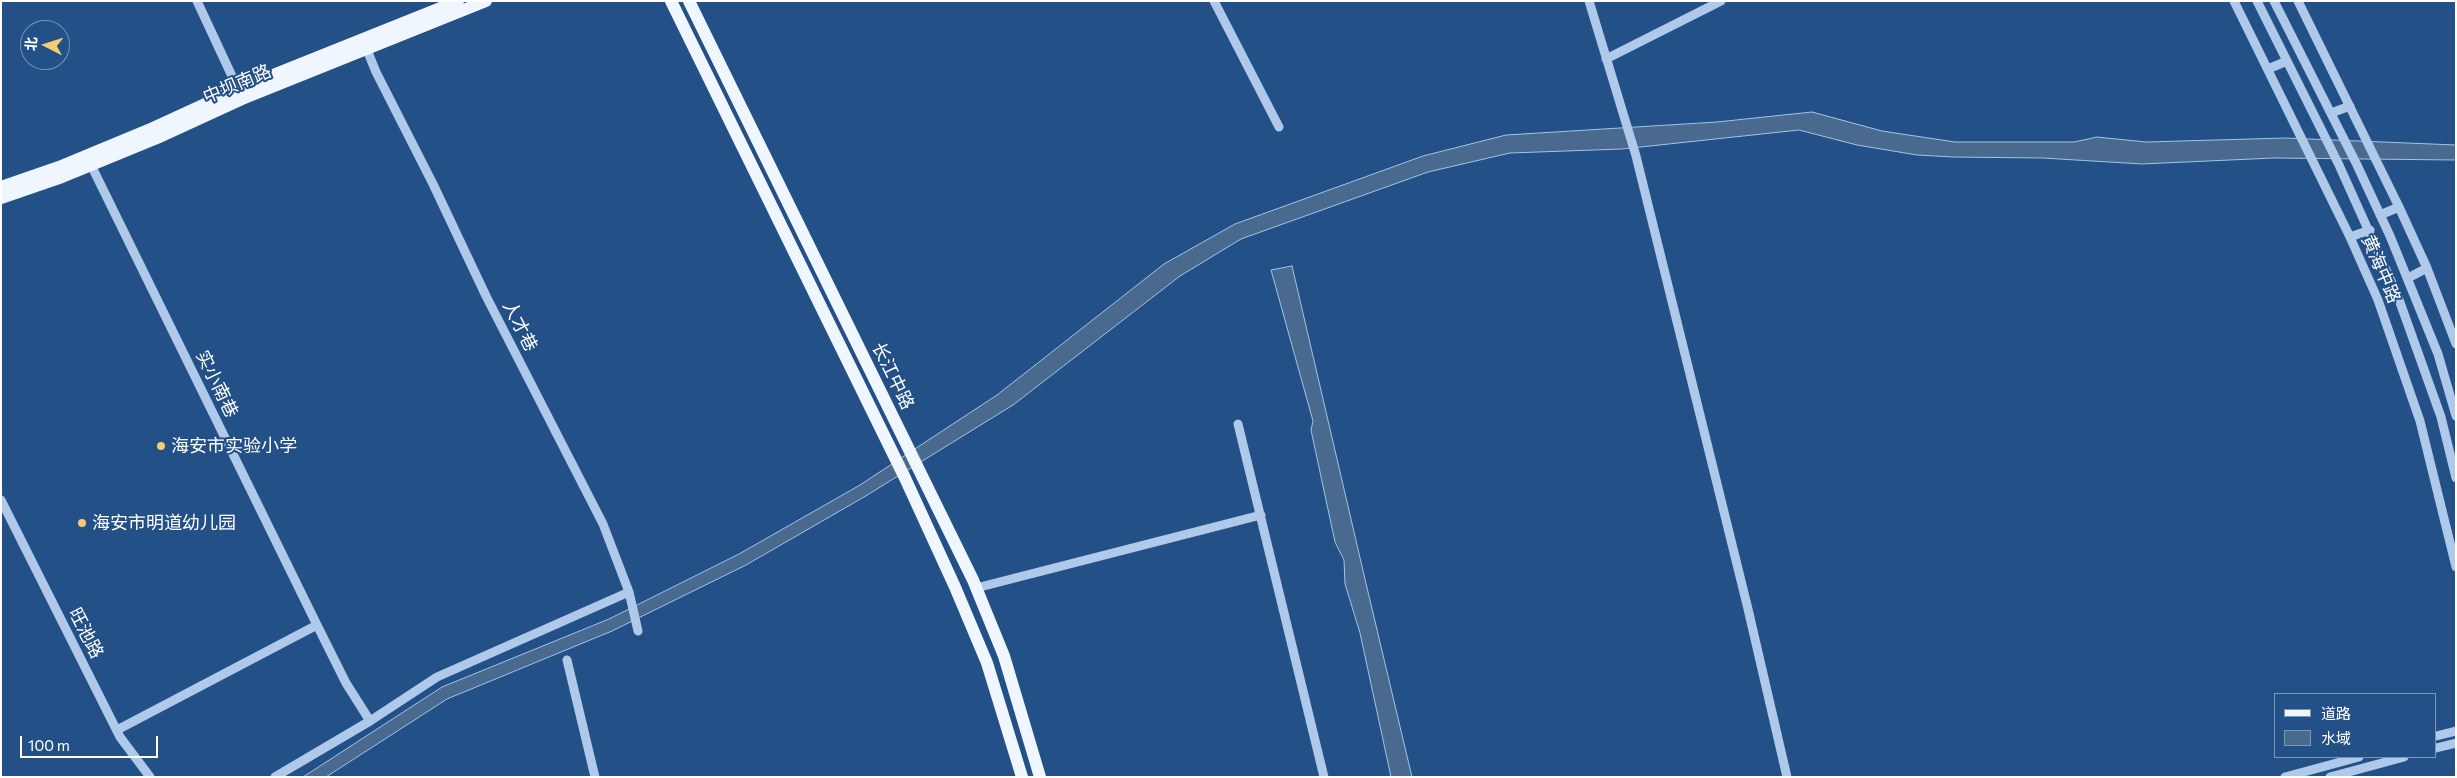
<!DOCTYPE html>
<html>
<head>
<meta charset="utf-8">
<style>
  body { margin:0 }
  #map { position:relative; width:2457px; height:778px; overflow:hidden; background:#235086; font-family:Commissioner,"Noto Sans SC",sans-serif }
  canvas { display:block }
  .frame { position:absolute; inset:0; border:2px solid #fff; pointer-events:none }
  .legend { position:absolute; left:2274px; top:693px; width:162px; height:65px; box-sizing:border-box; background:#235086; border:1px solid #7b96b6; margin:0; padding:6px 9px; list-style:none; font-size:15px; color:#fff }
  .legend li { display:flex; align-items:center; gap:10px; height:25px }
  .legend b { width:25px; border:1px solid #7b96b6 }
  .north { position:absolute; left:20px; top:20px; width:50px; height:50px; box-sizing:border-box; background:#235086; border:1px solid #7b96b6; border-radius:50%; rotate:275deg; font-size:14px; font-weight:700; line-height:20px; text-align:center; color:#fff }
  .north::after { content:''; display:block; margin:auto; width:18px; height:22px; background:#f4cc71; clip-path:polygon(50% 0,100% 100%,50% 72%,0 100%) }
  .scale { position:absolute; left:20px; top:736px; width:138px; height:22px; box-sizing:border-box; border:2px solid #fff; border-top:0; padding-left:6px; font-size:15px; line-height:18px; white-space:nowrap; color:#fff; -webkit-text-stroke:4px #235086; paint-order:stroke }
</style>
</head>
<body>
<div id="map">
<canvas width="2457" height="778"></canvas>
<div class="frame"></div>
<ul class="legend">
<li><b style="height:6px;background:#f0f6fe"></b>道路</li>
<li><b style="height:14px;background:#49698f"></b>水域</li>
</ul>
<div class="north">北</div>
<div class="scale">100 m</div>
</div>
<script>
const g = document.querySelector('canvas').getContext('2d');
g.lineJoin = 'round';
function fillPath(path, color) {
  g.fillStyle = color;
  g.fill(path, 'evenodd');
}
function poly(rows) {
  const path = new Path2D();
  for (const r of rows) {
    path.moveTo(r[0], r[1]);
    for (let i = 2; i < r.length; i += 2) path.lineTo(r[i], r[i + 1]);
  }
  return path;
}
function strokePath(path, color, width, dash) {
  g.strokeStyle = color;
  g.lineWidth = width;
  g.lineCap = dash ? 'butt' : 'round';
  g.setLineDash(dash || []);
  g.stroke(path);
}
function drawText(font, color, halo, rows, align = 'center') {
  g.font = font + ' Commissioner,"Noto Sans SC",sans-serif';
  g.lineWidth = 4;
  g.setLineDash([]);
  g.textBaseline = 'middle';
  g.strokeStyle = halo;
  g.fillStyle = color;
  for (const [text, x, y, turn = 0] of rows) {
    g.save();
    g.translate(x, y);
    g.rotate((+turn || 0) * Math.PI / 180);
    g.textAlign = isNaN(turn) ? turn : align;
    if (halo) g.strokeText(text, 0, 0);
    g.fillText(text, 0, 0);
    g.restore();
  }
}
const water = poly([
  [1812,112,1882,131,1955,142,2074,142,2097,137,2146,142,2285,138,2456,145,2456,160,2274,158,2142,164,2043,158,1953,157,1917,155,1857,145,1799,130,1622,149,1510,153,1428,172,1241,239,1180,276,1013,405,864,497,746,565,612,631,447,699,326,777,303,777,442,687,609,619,739,554,860,485,997,395,1164,264,1235,224,1423,156,1506,135,1717,122,1812,112],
  [1292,266,1368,592,1412,777,1391,777,1360,633,1345,584,1344,560,1335,542,1311,430,1313,421,1271,270,1292,266]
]);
fillPath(water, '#49698f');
strokePath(water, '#a2c4ea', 1);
strokePath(poly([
  [197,1,238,89],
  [1214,1,1279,127],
  [1589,1,1636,156,1748,609,1787,777],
  [2234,1,2350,237,2378,300,2420,421,2456,567],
  [2257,1,2339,165,2397,294,2441,417,2456,478],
  [2274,1,2357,165,2390,236,2438,354,2456,416],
  [2298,1,2399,207,2427,268,2456,344],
  [365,45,376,72,433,184,486,296,603,524,629,592,638,631],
  [1606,59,1721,1],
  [2268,69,2287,61],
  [2331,113,2350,106],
  [92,167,317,625,346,683,370,721],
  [2380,215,2399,207],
  [2350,237,2370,230],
  [2408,278,2427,268],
  [1238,424,1324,777],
  [1,500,120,737,150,777],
  [976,588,1261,515],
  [567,660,595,777],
  [117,730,317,625],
  [2436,736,2456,731],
  [2436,748,2456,743],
  [275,777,370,721,437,677,629,592],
  [2285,777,2359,757],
  [2330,777,2404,757]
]), '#aec9e9', 9);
strokePath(poly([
  [671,1,905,478,955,587,987,663,1022,777],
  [689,1,973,580,1004,656,1040,777],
  [1,187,59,167,153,128,238,89,458,1],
  [1,198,62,177,157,138,242,99,486,1]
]), '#f0f6fe', 12);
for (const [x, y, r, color] of [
  [161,446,5,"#f4cc71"],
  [82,523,5,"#f4cc71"]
]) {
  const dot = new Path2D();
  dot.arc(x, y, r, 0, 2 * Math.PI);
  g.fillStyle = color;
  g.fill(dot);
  strokePath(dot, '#235086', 2);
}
drawText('18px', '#fff', '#235086', [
  ["中坝南路",237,84,-23],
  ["黄海中路",2381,269,67],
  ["人才巷",520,326,63],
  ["长江中路",893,376,64],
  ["实小南巷",217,384,64],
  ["旺池路",86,633,63]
]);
drawText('18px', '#fff', '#235086', [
  ["海安市实验小学",171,446],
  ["海安市明道幼儿园",92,523]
], 'left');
</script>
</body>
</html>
